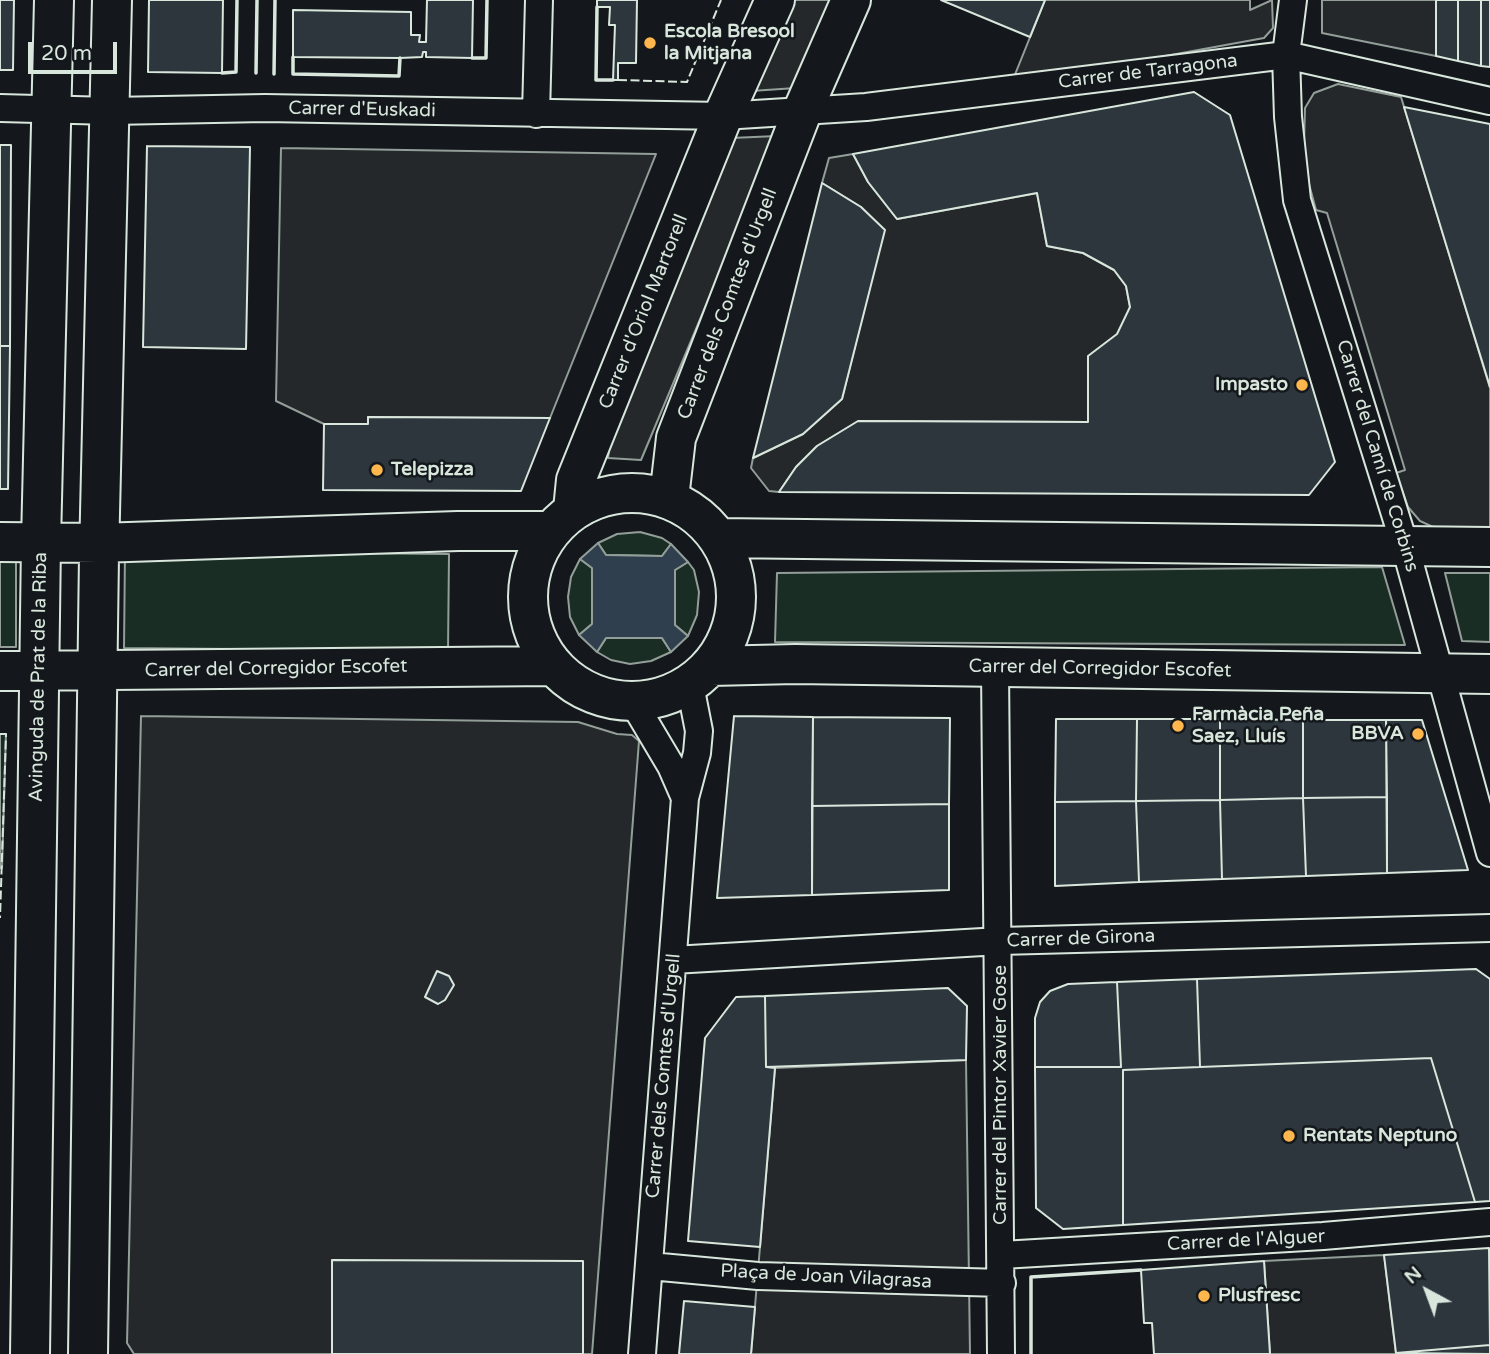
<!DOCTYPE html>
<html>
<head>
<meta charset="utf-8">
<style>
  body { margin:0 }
  #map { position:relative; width:1490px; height:1354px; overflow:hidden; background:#14181c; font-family:"Varela Round",sans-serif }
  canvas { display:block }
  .north { position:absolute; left:1392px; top:1256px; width:70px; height:70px; -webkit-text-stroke:5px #14181c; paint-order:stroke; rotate:319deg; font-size:19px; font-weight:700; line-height:28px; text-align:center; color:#d8e6dc }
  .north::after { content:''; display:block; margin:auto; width:24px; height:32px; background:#d8e6dc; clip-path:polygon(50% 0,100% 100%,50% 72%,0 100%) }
  .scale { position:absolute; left:28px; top:42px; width:89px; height:32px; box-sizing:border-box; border:4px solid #d8e6dc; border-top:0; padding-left:9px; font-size:21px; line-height:24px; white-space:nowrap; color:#d8e6dc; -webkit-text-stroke:5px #14181c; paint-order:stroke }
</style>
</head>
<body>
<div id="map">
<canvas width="1490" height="1354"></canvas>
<div class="north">N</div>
<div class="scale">20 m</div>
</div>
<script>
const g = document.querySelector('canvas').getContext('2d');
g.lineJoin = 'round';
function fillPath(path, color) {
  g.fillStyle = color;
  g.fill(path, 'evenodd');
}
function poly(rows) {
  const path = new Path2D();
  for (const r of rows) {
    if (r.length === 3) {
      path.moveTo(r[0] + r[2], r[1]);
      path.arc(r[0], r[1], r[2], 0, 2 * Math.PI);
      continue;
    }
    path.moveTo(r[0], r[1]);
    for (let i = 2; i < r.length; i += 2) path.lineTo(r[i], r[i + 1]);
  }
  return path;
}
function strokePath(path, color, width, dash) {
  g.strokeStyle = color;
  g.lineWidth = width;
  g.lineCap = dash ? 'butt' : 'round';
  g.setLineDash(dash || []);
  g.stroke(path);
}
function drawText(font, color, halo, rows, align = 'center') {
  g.font = font + ' "Varela Round",sans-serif';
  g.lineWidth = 5;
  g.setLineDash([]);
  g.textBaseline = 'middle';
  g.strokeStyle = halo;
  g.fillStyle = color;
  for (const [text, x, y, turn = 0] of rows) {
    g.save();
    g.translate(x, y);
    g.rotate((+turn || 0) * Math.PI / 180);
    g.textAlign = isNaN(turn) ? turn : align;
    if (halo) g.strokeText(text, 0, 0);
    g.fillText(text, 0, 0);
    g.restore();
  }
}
const green = poly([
  [640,532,662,538,671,544,662,556,606,555,598,543,617,534,640,532],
  [0,548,16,548,16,647,0,647,0,548],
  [125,551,449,554,448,651,124,648,125,551],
  [580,559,592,568,592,624,579,635,570,617,568,597,571,577,580,559],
  [688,562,694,570,699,592,697,615,688,636,675,625,675,570,688,562],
  [1382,567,1405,645,775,642,777,573,1382,567],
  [1445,573,1490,573,1490,642,1462,641,1445,573],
  [606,638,662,638,671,652,651,661,630,664,611,660,597,652,606,638],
  [0,734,6,734,2,868,0,868,0,734]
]);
fillPath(green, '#1a2d24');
strokePath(green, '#939e99', 2);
const parking = poly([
  [788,0,833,0,796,88,751,91,788,0],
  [1045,0,1250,0,1250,10,1272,0,1273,28,1264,38,1116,65,1014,77,1045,0],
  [1322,0,1436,0,1436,56,1322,33,1322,0],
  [1338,84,1401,97,1490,388,1490,528,1433,527,1420,521,1408,507,1396,473,1405,470,1327,213,1316,210,1309,184,1304,144,1305,108,1314,93,1338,84],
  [777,136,641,460,608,458,612,428,731,138,777,136],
  [281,148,656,154,550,418,368,417,368,424,324,424,276,401,281,148],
  [853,154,868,182,897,219,1037,193,1047,246,1083,253,1114,270,1126,286,1130,307,1088,422,859,421,817,446,796,467,779,492,769,491,751,468,753,458,803,434,842,399,884,230,861,207,822,183,829,158,853,154],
  [141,716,578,722,617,734,632,735,639,741,592,1354,134,1354,127,1343,141,716],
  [966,1060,970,1354,751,1354,775,1068,966,1060],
  [1384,1255,1396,1354,1270,1354,1264,1261,1384,1255]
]);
fillPath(parking, '#24282b');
strokePath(parking, '#939e99', 2);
const water = poly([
  [598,543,606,555,662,556,671,544,688,562,675,570,675,625,688,636,671,652,662,638,606,638,597,652,579,635,592,624,592,568,580,559,598,543]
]);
fillPath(water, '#2f3f4d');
strokePath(water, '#939e99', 2);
const building = poly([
  [0,0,14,0,13,70,0,70,0,0],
  [149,0,223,0,222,73,148,72,149,0],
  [427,0,473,0,472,58,426,57,426,52,423,52,422,57,400,58,293,57,293,10,411,12,411,35,420,35,419,42,426,42,427,0],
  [597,0,637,0,636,63,618,63,618,80,613,80,615,25,609,25,610,7,597,7,597,0],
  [941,0,1045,0,1030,37,941,0],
  [1436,0,1458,0,1458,61,1436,56,1436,0],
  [1458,0,1481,0,1481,66,1458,61,1458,0],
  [1481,0,1490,0,1490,67,1481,66,1481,0],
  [1194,92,1230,115,1335,462,1309,495,779,492,796,467,817,446,858,421,1088,422,1088,356,1117,334,1130,307,1126,286,1114,270,1083,253,1047,246,1037,193,897,219,868,182,853,154,1194,92],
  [1404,107,1490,124,1490,387,1456,277,1404,107],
  [0,145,11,145,10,346,0,346,0,145],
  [147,146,250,147,246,349,143,347,147,146],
  [822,183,861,207,885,230,842,399,803,434,753,458,822,183],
  [0,346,10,346,8,489,0,489,0,346],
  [368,417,550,418,521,491,323,490,324,424,368,424,368,417],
  [734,716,813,717,812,895,717,898,734,716],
  [813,717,950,718,949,804,812,806,813,717],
  [1056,719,1137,719,1136,801,1055,802,1056,719],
  [1137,719,1220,719,1220,800,1136,801,1137,719],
  [1220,719,1303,720,1303,798,1220,800,1220,719],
  [1303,720,1386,720,1387,797,1303,798,1303,720],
  [1386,720,1422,720,1468,870,1387,873,1386,720],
  [1387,797,1387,873,1306,876,1303,798,1387,797],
  [1303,798,1306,876,1222,879,1220,800,1303,798],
  [1220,800,1222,879,1139,882,1136,801,1220,800],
  [1136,801,1139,882,1055,886,1055,802,1136,801],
  [949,804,949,890,812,895,812,806,949,804],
  [1476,969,1490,979,1490,1201,1475,1202,1431,1058,1200,1067,1197,979,1476,969],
  [437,971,449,976,454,985,445,1000,438,1004,425,997,437,971],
  [1197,979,1200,1067,1123,1070,1123,1225,1063,1229,1036,1208,1035,1067,1121,1067,1117,982,1197,979],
  [1117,982,1121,1067,1035,1067,1035,1018,1040,1002,1050,991,1068,984,1117,982],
  [948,988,967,1006,966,1060,766,1067,765,996,948,988],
  [765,996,766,1067,775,1068,760,1247,688,1241,705,1038,736,997,765,996],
  [1431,1058,1475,1202,1123,1225,1123,1070,1431,1058],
  [1489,1248,1490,1345,1396,1353,1384,1255,1489,1248],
  [332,1260,583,1261,583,1354,332,1354,332,1260],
  [1264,1261,1270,1354,1154,1354,1152,1323,1144,1323,1141,1270,1264,1261],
  [684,1301,755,1307,751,1354,679,1354,684,1301],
  [1490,1345,1490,1354,1396,1353,1490,1345]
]);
fillPath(building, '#2c363c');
strokePath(building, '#d8e6dc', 2);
const street = poly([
  [1293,0,1286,55,1288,117,1297,200,1405,546,1490,853],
  [0,108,111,111,265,108,723,116,866,107,1286,55,1490,101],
  [536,114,539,0],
  [995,667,1001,1354],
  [633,702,671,766,685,798],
  [673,960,1000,941,1490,928],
  [1002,1255,1323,1236,1490,1222],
  [650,1266,758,1276,1002,1283],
  [642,1354,685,798,697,753,699,731,690,685]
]);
const secondary = poly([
  [632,597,104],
  [669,498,676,438,802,112,851,0],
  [573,510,576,480,723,116,775,0],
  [719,538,1490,547],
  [0,542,99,543,458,531,551,531],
  [711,666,795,664,1490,674],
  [0,671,553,666],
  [30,1354,41,542,54,0],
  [88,1354,99,556,112,0]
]);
strokePath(street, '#d8e6dc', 30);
strokePath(secondary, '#d8e6dc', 42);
strokePath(street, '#14181c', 26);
strokePath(secondary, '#14181c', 38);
strokePath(poly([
  [618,80,687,82,721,0],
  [0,734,6,734,0,918]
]), '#d8e6dc', 2, [9, 3.5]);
strokePath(poly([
  [597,7,596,80,613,80],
  [293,57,293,74,399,76,400,58],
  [472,58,486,58,487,0],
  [222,73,236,72,237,0],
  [256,73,257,0],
  [274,74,275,0],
  [1031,1354,1031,1277,1141,1270]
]), '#d8e6dc', 3.5);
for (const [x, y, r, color] of [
  [650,43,7,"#ffb74d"],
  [1302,385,7,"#ffb74d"],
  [377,470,7,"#ffb74d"],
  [1178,726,7,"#ffb74d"],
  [1418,734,7,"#ffb74d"],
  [1289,1136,7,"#ffb74d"],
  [1204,1296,7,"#ffb74d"]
]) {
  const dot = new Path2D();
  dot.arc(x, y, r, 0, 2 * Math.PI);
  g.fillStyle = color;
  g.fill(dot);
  strokePath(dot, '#14181c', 2.5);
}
drawText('bold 19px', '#d8e6dc', '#14181c', [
  ["Escola Bresool",664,32],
  ["la Mitjana",664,54],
  ["Impasto",1288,385,"right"],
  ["Telepizza",391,470],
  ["Farmàcia Peña",1192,715],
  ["Saez, Lluís",1192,737],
  ["BBVA",1404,734,"right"],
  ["Rentats Neptuno",1303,1136],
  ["Plusfresc",1218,1296]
], 'left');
drawText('19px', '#d8e6dc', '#14181c', [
  ["Carrer de Tarragona",1148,72,-7],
  ["Carrer d'Euskadi",362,110,1],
  ["Carrer dels Comtes d'Urgell",728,304,-69],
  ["Carrer d'Oriol Martorell",644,312,-68],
  ["Carrer del Camí de Corbins",1377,456,73],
  ["Carrer del Corregidor Escofet",276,669,-1],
  ["Carrer del Corregidor Escofet",1100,669,1],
  ["Avinguda de Prat de la Riba",39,677,-89],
  ["Carrer de Girona",1081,939,-2],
  ["Carrer dels Comtes d'Urgell",664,1076,-85],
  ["Carrer del Pintor Xavier Gose",1001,1095,-90],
  ["Carrer de l'Alguer",1246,1241,-3],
  ["Plaça de Joan Vilagrasa",826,1277,3]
]);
</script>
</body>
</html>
